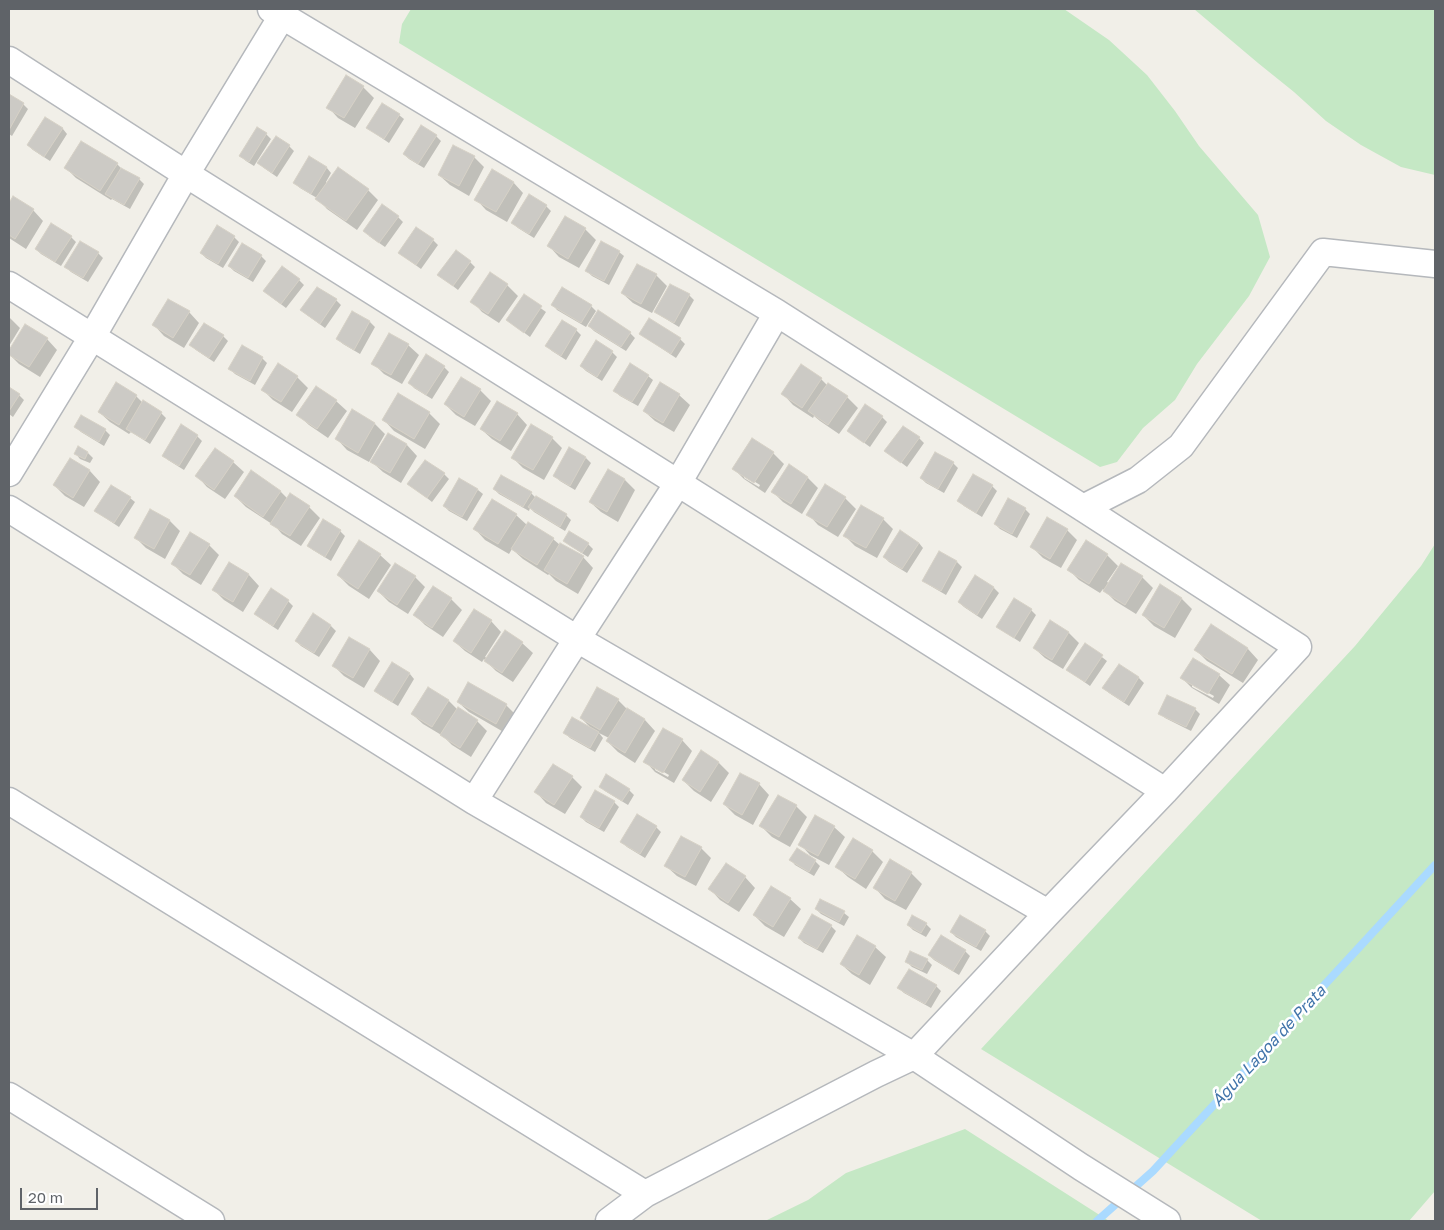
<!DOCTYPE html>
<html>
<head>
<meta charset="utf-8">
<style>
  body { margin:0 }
  #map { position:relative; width:1444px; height:1230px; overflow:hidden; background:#f1efe8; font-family:"Golos Text",sans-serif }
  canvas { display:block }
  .frame { position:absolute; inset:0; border:10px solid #5f6368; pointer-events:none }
  .scale { position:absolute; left:20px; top:1188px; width:78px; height:22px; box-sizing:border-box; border:2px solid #5f6368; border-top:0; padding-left:6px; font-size:15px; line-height:18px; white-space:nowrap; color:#5f6368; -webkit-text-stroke:4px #fff; paint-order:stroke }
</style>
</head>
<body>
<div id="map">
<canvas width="1444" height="1230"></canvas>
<div class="frame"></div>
<div class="scale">20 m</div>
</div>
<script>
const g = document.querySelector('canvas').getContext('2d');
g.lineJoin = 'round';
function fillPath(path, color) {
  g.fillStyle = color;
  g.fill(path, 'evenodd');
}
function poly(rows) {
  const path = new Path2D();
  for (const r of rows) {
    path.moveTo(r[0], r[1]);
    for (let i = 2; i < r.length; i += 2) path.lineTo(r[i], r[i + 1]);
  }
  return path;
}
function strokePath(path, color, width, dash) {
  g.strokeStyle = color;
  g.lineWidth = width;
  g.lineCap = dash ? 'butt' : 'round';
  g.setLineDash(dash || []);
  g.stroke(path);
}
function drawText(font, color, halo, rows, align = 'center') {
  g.font = font + ' "Golos Text",sans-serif';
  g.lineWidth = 5;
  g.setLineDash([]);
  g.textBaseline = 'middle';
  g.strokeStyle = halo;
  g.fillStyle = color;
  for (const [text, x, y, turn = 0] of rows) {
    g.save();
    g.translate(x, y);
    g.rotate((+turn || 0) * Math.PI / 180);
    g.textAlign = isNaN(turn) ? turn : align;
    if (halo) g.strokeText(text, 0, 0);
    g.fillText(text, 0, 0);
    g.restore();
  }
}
fillPath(poly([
  [411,9,1064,9,1109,40,1147,75,1175,111,1199,146,1258,215,1270,257,1249,296,1197,364,1175,400,1143,428,1117,462,1100,467,399,43,402,24],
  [1194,9,1435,9,1435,175,1401,167,1361,145,1326,121,1294,92,1258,63],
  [1435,544,1435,1191,1409,1221,1262,1221,981,1049,1355,646,1421,566],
  [965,1129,1109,1221,765,1221,808,1200,846,1173]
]), '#c5e8c5');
fillPath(poly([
  [347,77,363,87,374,98,355,128,338,118,328,107],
  [9,96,23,104,28,109,12,136,9,134],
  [399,115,404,119,389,143,373,132,368,128],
  [46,118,63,129,67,134,50,161,33,150,28,145],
  [266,134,271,139,254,166,246,161,241,156],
  [436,136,441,141,424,168,409,159,404,154],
  [276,137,289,146,294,151,277,177,264,168,259,163],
  [474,157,484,167,469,196,450,185,439,175],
  [310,158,327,168,331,173,326,182,327,184,368,190,378,200,357,230,327,209,317,198,300,188,295,183],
  [117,164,123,170,139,179,144,184,130,209,112,199,111,200,76,178,66,168],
  [513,182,523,193,507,222,486,210,476,199],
  [14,198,33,210,43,221,26,249,9,238,9,206],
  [546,206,551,211,534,238,518,228,513,223],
  [398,217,403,222,385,247,369,236],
  [565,217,585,229,596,240,579,268,559,257,549,246],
  [218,226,234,237,239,242,223,268,206,258,201,253],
  [71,237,76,242,61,266,41,254,36,249],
  [433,240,438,245,421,269,399,253],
  [243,244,261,256,266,261,253,282,234,271,229,266],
  [619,252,624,256,609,285,592,276,587,271],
  [98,253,103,258,88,282,71,272,66,267],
  [470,262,475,267,458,290,444,279],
  [638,265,656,275,667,286,652,313,633,303,622,293],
  [490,274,507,285,518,296,499,323,482,312,472,301],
  [299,280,304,285,286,308,270,296],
  [689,295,694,300,679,327,661,316,656,311],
  [524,296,546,312,530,337,507,320],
  [336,300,341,305,325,328,307,315,302,310],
  [553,305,591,306,596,311,586,327,557,310],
  [189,312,199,323,184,348,164,336,154,325],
  [352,313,370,322,375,327,360,354,343,344,338,339],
  [9,317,20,328,9,346],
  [563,321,576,330,581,335,566,360,552,351,547,346],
  [588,325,630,333,635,338,626,351,594,331],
  [26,326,47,339,57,350,40,377,19,364,9,354],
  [641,333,680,339,685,344,676,358,646,338],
  [223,336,228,341,214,362,196,350,191,345],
  [408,345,419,355,402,384,384,374,373,363],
  [612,352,617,357,602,381,586,371,581,366],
  [262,358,267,363,255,385,235,374,230,369],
  [444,367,449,372,432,399,414,388,410,383],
  [648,376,653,380,638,406,620,396,615,391],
  [297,377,308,388,292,412,273,400,262,389],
  [462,379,480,390,491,401,475,426,456,415,445,404],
  [821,379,828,386,829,384,847,397,858,408,839,434,820,421,814,416,813,418,793,405,783,394],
  [9,389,19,395,24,400,13,417,9,414],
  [399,395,429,413,440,424,425,449,394,431,384,420],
  [679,395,690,405,674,432,655,421,644,411],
  [136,396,143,403,161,413,166,418,150,444,131,432,129,434,110,422,99,412],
  [336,401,347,411,328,438,309,425,298,415],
  [517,414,527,425,511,451,492,439,481,429],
  [882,417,887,422,870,447,848,431],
  [375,424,385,434,369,462,347,450,337,439],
  [181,426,197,436,202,441,184,470,168,460,163,455],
  [76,427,105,430,110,435,104,446,81,432],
  [388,434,407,445,417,456,401,483,383,472,372,462],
  [552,438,562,448,544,480,523,468,513,458],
  [919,438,924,443,907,467,886,451],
  [752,440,773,453,784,464,765,493,744,479,733,468],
  [744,475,760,485,759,487,744,478],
  [79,448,88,453,93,458,90,463,80,459,76,454],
  [936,453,953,463,958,468,944,493,926,483,921,478],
  [586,458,591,463,575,490,560,481,555,476],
  [70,460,90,471,100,482,84,507,65,496,54,485],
  [233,462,244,472,225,499,207,487,197,476],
  [789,466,808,478,818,488,802,514,783,502,773,492],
  [608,470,625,480,635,490,618,522,601,512,590,502],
  [252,472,281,492,288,499,309,507,320,518,301,546,282,534,275,526,246,507,235,496],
  [444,474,449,479,432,502,409,484],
  [992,486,997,491,982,517,964,506,959,501],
  [494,489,531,493,536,498,566,515,571,520,565,531,534,512,530,508,529,511,499,494],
  [478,490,483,494,467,521,449,511,444,506],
  [130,498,135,502,119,527,101,515,96,510],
  [845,498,856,509,838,537,818,525,808,514],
  [1025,509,1030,514,1017,538,1000,529,995,524],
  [151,510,170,521,180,531,165,559,146,548,136,538],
  [516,515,527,525,553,539,560,545,583,557,593,568,578,594,556,581,549,574,548,575,523,559,512,549,509,554,485,540,475,529],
  [883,519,893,529,877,558,855,546,845,536],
  [1067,530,1077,540,1061,568,1043,558,1032,547],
  [340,531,345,536,331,561,313,550,308,546],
  [564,540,588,544,593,549,588,557,569,545],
  [919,543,923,548,907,573,889,562,884,557],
  [209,545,219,555,201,585,183,574,173,564],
  [940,553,957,562,962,567,946,595,929,585,924,580],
  [380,555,391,565,369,599,349,586,338,575],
  [1107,555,1118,566,1107,582,1109,583,1142,577,1153,588,1136,614,1115,601,1103,589,1100,593,1079,580,1069,570],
  [229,564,249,575,259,586,243,612,224,600,214,590],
  [976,576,994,588,999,593,982,619,964,607,959,602],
  [415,577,425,587,408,614,389,602,378,591],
  [1160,586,1182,599,1192,609,1175,638,1154,626,1143,615],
  [433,588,451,599,462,610,443,637,425,625,415,615],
  [271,590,288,601,293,606,278,630,260,618,255,613],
  [1031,610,1036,615,1020,642,1003,631,998,626],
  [313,615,331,626,336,631,319,657,301,646,296,641],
  [491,621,501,632,485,657,487,658,522,643,533,653,513,682,496,671,484,659,482,662,465,651,454,641],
  [1050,621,1069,633,1079,643,1063,669,1045,658,1034,648],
  [1211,626,1248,649,1258,660,1243,683,1207,661,1196,650],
  [349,638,370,650,380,661,364,688,344,676,334,666],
  [1085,644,1107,661,1090,686,1073,674],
  [1119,665,1139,678,1144,683,1129,706,1109,693,1104,688],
  [410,674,414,679,398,706,380,695,376,690],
  [1219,675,1230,685,1219,704,1192,688,1182,678],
  [1192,684,1214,696,1213,698,1192,687],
  [469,684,506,705,517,716,507,734,469,712,458,702],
  [429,688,449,701,458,710,477,721,487,731,471,757,452,745,443,736,423,724,412,714],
  [618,700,629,711,645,720,655,731,635,763,618,752,607,741,609,738,599,733,603,738,595,752,570,738,565,733,592,729,581,718],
  [1195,709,1200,714,1191,731,1165,718,1160,713],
  [682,740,692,751,674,783,655,772,645,761],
  [655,767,669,775,668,777,655,770],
  [701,752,719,763,729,773,711,802,694,791,683,780],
  [572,777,582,787,565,814,546,803,536,792],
  [759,784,769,795,753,825,735,815,724,804],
  [600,786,629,790,634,795,628,805,605,791],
  [614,802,619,807,604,832,586,822,581,817],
  [796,806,807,817,790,847,772,837,761,826],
  [656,827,661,832,645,858,627,847,622,842],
  [834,827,845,837,829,865,810,855,800,844],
  [853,840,872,851,883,862,866,889,848,877,837,867],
  [701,848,711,858,696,886,677,876,666,866],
  [791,860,815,861,820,866,814,876,795,865],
  [911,873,922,884,906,910,885,899,875,888],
  [745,877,755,888,739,912,720,900,710,889],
  [790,899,801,909,784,937,765,926,754,915],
  [816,909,844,913,849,917,844,926,821,914],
  [926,924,931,929,926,937,913,930,908,925],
  [831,926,836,931,823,953,804,943,799,938],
  [985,931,990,936,981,951,956,937,951,932],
  [875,947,886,957,870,985,852,974,841,964],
  [965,951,970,956,959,975,934,960,929,955],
  [927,960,932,965,927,974,912,967,907,962],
  [936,986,941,991,931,1008,904,993,899,988]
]), '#0003');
strokePath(poly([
  [1097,1221,1153,1171,1435,865]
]), '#aadaff', 8);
const building = poly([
  [346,75,364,86,344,118,326,108,346,75],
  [9,94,24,103,9,130,9,94],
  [382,103,400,114,384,139,366,128,382,103],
  [45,117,63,128,44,157,27,145,45,117],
  [421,125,437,135,418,164,403,154,421,125],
  [257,127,267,133,249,162,239,156,257,127],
  [276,136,290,145,272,173,257,163,276,136],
  [81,141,118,163,100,191,64,168,81,141],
  [453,145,475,156,459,186,438,175,453,145],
  [309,156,327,167,311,194,293,183,309,156],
  [338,167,369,189,346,221,315,199,338,167],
  [121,168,140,178,124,205,105,194,121,168],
  [492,169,514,182,496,212,474,200,492,169],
  [529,194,547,205,529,234,511,223,529,194],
  [13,196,34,209,15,239,9,235,9,203,13,196],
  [382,204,399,216,379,243,363,231,382,204],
  [565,216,586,228,568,259,547,246,565,216],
  [51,223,72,236,55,262,35,249,51,223],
  [217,225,235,236,218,264,200,253,217,225],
  [416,227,434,239,416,265,398,253,416,227],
  [80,241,99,252,83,278,64,267,80,241],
  [601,241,620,251,604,281,585,271,601,241],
  [242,243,262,255,248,278,228,266,242,243],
  [456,250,471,261,453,286,437,275,456,250],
  [637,264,657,274,641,304,621,293,637,264],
  [282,266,300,279,281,304,263,291,282,266],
  [490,272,508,284,488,314,470,302,490,272],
  [670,284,690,294,674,323,654,312,670,284],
  [317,287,337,299,320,324,300,310,317,287],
  [562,287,592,305,581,323,551,305,562,287],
  [524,294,542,306,524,333,506,320,524,294],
  [168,299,190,311,173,338,152,325,168,299],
  [598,310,631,332,621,347,588,326,598,310],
  [352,311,370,321,354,350,336,339,352,311],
  [649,318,681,338,671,354,639,334,649,318],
  [562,320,577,329,561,356,545,346,562,320],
  [204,323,224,335,209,358,189,345,204,323],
  [25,324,48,338,29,367,9,355,9,350,25,324],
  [389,333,409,344,391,375,371,364,389,333],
  [596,340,613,351,597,377,580,366,596,340],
  [242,345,263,357,250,381,228,369,242,345],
  [426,354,445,366,426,395,408,383,426,354],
  [278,363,298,376,281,402,261,390,278,363],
  [630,363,649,375,632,402,613,391,630,363],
  [801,364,822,378,802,408,781,394,801,364],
  [461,377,481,389,464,417,444,404,461,377],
  [116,382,137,395,119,425,98,412,116,382],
  [660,382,680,394,663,423,643,411,660,382],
  [828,383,848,396,828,425,808,411,828,383],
  [316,386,337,400,317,429,296,415,316,386],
  [9,387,20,394,9,411,9,387],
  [398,393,430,412,414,439,382,420,398,393],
  [143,400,162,412,145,440,126,429,143,400],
  [497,401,518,413,500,441,480,429,497,401],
  [865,404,883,416,864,443,847,431,865,404],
  [352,409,375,423,358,453,335,439,352,409],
  [81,415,106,429,99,442,74,427,81,415],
  [181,424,198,435,179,466,162,456,181,424],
  [531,424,553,437,533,470,511,458,531,424],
  [903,426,920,437,901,463,884,451,903,426],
  [388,433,407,444,390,473,370,462,388,433],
  [752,438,774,452,754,483,732,469,752,438],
  [78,446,88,452,85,459,74,454,78,446],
  [569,447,586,457,570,486,553,476,569,447],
  [215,448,234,461,214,490,195,476,215,448],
  [935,452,954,462,938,489,920,478,935,452],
  [70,458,90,470,73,498,53,485,70,458],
  [425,460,445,473,427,498,407,484,425,460],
  [789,464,808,477,791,504,771,492,789,464],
  [608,469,625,479,607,512,589,502,608,469],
  [251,470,281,491,263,517,234,496,251,470],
  [973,474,993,485,976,513,957,501,973,474],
  [501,475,532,492,523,507,493,489,501,475],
  [459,478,478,489,462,517,443,506,459,478],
  [825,484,846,497,827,527,806,515,825,484],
  [111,485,131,497,114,523,94,511,111,485],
  [290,493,310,506,290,536,270,524,290,493],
  [536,496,567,514,560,527,528,507,536,496],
  [1008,498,1026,508,1012,534,994,524,1008,498],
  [492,499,517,514,498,544,473,529,492,499],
  [861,505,884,518,866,548,843,536,861,505],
  [150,509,170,520,154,549,134,538,150,509],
  [1047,517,1068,529,1050,559,1030,547,1047,517],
  [323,519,341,530,325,557,307,546,323,519],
  [528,522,554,538,537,565,511,549,528,522],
  [900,530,919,543,902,569,883,557,900,530],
  [569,531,589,543,582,553,563,541,569,531],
  [190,532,210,544,190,575,171,564,190,532],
  [359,540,381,554,358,589,337,575,359,540],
  [1086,540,1108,554,1089,584,1067,570,1086,540],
  [560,543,584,556,567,584,544,570,560,543],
  [939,551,957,561,941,591,922,581,939,551],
  [229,562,249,574,233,602,212,590,229,562],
  [395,563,416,576,397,605,377,591,395,563],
  [1121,563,1143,576,1125,605,1103,591,1121,563],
  [975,575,994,587,977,615,958,602,975,575],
  [1160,584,1182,598,1164,628,1142,615,1160,584],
  [433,586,452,598,432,628,413,615,433,586],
  [271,588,289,600,273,626,254,614,271,588],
  [1014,598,1032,609,1014,638,996,627,1014,598],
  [474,609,492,620,471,653,453,641,474,609],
  [313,613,331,625,314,653,295,641,313,613],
  [1050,620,1069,632,1052,660,1033,648,1050,620],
  [1211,624,1248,648,1232,674,1194,650,1211,624],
  [505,630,523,642,502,673,484,661,505,630],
  [349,637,370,649,353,678,332,666,349,637],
  [1085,643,1103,655,1085,682,1066,670,1085,643],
  [1193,658,1220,674,1208,694,1180,678,1193,658],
  [392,662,410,673,392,702,374,691,392,662],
  [1119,664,1139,677,1124,702,1102,688,1119,664],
  [468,682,507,704,496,724,457,702,468,682],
  [428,687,449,700,432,727,411,714,428,687],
  [597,687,619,699,600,730,580,718,597,687],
  [1167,695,1196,708,1186,727,1158,714,1167,695],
  [458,707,478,720,460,748,440,735,458,707],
  [627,708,645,719,625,753,606,741,627,708],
  [572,717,599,732,590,748,563,733,572,717],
  [663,728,683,739,663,773,643,762,663,728],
  [701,750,719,762,700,792,682,780,701,750],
  [553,764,573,776,554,805,534,792,553,764],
  [740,773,760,783,742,815,723,804,740,773],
  [606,774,630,789,622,801,599,787,606,774],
  [595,790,615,801,599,828,580,817,595,790],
  [778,795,797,805,779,837,759,826,778,795],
  [637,814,657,826,640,854,620,842,637,814],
  [815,815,835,826,818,856,798,845,815,815],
  [681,836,702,847,685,877,664,866,681,836],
  [853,838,873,850,855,879,835,867,853,838],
  [797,848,816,860,809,872,789,860,797,848],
  [890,859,912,872,895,901,873,888,890,859],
  [726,863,746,876,728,903,708,889,726,863],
  [771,886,791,898,773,927,753,915,771,886],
  [820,899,845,911,839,922,815,909,820,899],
  [812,914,832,925,817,949,798,938,812,914],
  [912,915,927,923,921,933,907,925,912,915],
  [960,915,986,930,976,947,950,932,960,915],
  [857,935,876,946,859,975,840,964,857,935],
  [941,935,966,950,953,971,928,955,941,935],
  [910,951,928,959,922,970,905,962,910,951],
  [909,969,937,985,925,1004,897,988,909,969]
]);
fillPath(building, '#cccac5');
strokePath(building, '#d6d1c6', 1);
const street = poly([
  [271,9,777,313,1083,508,1298,647,1165,791,1048,913,914,1056,876,1074,645,1194,609,1221],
  [9,60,186,174,678,483,1165,791],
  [9,285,577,639,1048,913],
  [9,473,92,337,186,174,282,16],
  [1083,508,1138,480,1181,446,1323,252,1435,264],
  [9,509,474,801,914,1056,1081,1167,1167,1221],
  [9,801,645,1194],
  [474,801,577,639,678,483,777,313],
  [9,1096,211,1221]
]);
strokePath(street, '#b5b8bc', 29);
strokePath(street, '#fff', 26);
drawText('italic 16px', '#4174aa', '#fff', [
  ["Água Lagoa de Prata",1269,1046,-47]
]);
</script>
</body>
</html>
